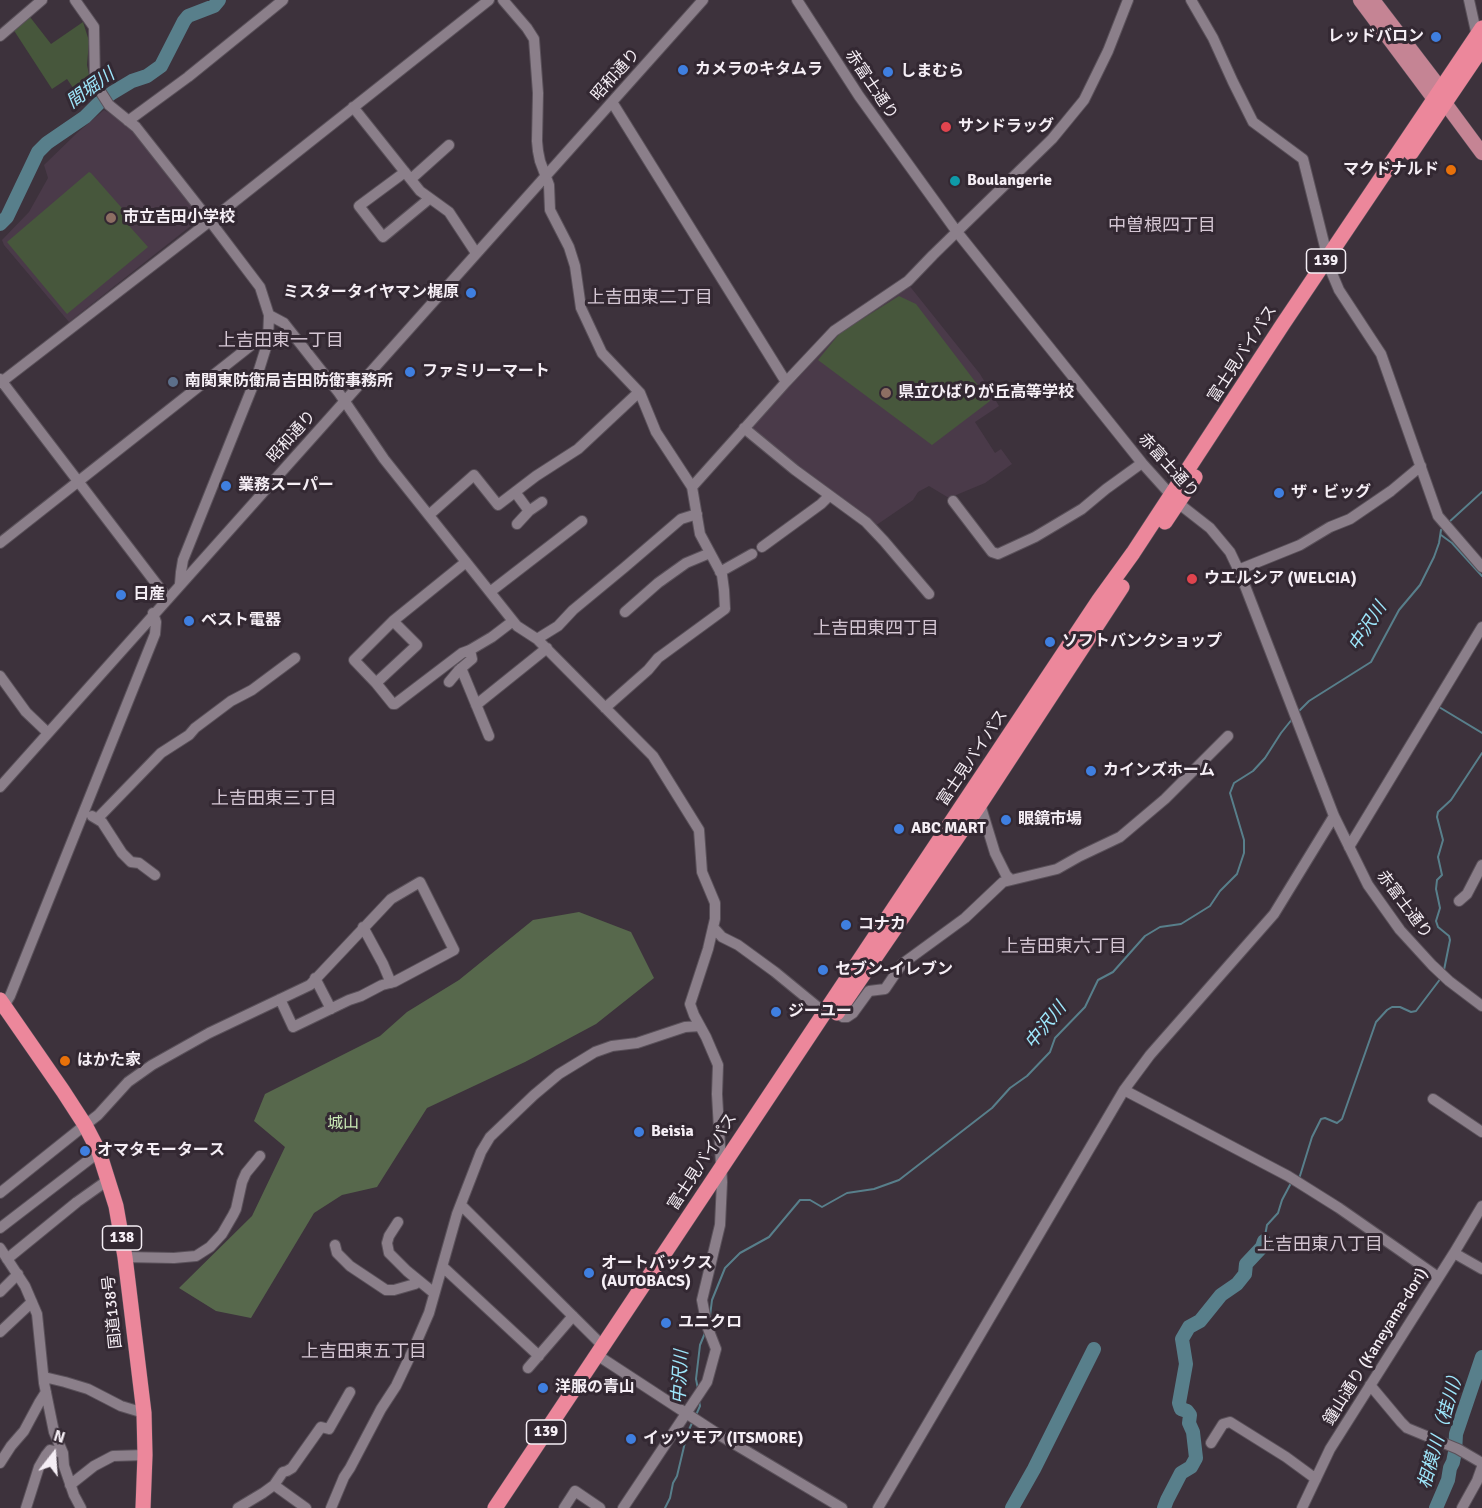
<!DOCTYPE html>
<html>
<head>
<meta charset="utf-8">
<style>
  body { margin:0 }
  #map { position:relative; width:1482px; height:1508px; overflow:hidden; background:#3d323c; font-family:Signika,sans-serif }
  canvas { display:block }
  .north { position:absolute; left:24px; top:1424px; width:60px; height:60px; -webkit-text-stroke:4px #332832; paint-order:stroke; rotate:17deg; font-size:16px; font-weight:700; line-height:24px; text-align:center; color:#f5eef5 }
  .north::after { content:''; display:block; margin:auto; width:21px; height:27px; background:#f5eef5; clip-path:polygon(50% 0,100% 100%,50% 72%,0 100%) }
</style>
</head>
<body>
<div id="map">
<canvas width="1482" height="1508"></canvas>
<div class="north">N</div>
</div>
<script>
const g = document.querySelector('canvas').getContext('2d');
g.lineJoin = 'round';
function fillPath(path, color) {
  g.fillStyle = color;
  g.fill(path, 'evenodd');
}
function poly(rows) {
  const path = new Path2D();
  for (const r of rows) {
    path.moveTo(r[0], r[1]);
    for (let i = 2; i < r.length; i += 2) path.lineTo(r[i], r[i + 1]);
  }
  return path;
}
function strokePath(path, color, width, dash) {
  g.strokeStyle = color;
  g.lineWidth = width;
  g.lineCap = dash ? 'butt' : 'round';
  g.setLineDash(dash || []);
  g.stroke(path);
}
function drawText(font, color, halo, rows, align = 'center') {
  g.font = font + ' Signika,"Noto Sans JP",sans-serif';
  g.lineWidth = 6;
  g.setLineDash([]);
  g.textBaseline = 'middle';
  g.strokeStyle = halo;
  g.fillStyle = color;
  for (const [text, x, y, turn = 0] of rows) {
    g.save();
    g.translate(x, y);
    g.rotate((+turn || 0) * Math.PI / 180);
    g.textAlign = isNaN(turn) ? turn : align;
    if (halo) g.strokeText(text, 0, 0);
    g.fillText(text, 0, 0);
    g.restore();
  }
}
fillPath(poly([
  [104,110,126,123,199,214,197,221,69,322,4,245,2,240,29,212,48,178,44,165,77,133],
  [908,284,980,374,999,406,975,422,995,453,1001,449,1012,464,985,483,949,498,929,486,918,492,913,500,875,526,809,476,751,427,839,331]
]), '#4a3a49');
fillPath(poly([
  [30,17,51,44,83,22,89,41,87,65,91,84,78,95,67,79,52,89,13,29],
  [89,172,91,173,128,215,123,219,148,247,67,314,7,242],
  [899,296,916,304,990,401,932,445,818,360,840,333]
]), '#47573c');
fillPath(poly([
  [579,912,631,932,654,978,596,1024,525,1062,427,1108,377,1187,342,1195,314,1213,251,1318,216,1311,179,1288,252,1216,285,1147,254,1121,265,1094,380,1036,407,1012,459,980,533,920]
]), '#57684c');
strokePath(poly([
  [1448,523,1482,492],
  [1441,535,1452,543,1482,576],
  [1439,707,1482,733],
  [1299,711,1309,701,1371,662,1399,610,1420,585,1434,557,1439,543,1441,530,1444,527],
  [1444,970,1450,940,1449,936,1438,927,1436,921,1440,908,1436,889,1437,880,1442,875,1438,857,1443,840,1437,817,1438,812,1451,800,1482,753],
  [1299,1179,1312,1137,1321,1119,1325,1118,1337,1123,1342,1119,1376,1022,1387,1010,1392,1007,1400,1007,1411,1012,1416,1011,1441,978],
  [1264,1241,1267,1225,1278,1213,1282,1200,1291,1183],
  [710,1316,712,1300,725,1268,740,1253,769,1237,800,1200,810,1200,822,1207,847,1193,874,1189,899,1180,992,1108,1010,1088,1027,1076,1050,1052,1055,1038,1085,1007,1098,980,1113,972,1145,936,1160,927,1181,924,1210,906,1220,891,1237,874,1244,853,1244,840,1230,793,1234,783,1253,771,1265,758,1281,733,1293,718],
  [698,1389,696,1379,700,1345,705,1333],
  [696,1415,700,1406,699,1401],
  [665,1508,670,1498,673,1483,677,1476,687,1434,692,1423]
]), '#587f8b', 2);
strokePath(poly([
  [0,224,7,217,38,152,47,143,85,117,100,102,112,93,132,81,147,76,161,66,184,21,188,16,214,6,219,0],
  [1012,1508,1034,1469,1094,1349],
  [1164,1508,1167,1500,1181,1473,1191,1467,1196,1458,1193,1432,1189,1423,1190,1415,1187,1411,1181,1409,1179,1403,1186,1364,1182,1339,1189,1327,1200,1321,1221,1295,1237,1284,1245,1274,1246,1264,1262,1247,1264,1241],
  [1436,1508,1448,1480,1450,1468,1453,1462,1455,1452,1456,1434,1482,1357]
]), '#587f8b', 14);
const minor = poly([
  [75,0,94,27,95,83,109,105,136,127,210,221,260,287,269,315,268,341,258,373,183,560,181,572,180,584],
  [503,0,527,28,534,39,538,93,537,141,538,151,540,161,549,185,550,210,569,247,575,266,581,308,602,353,640,393,656,432,692,487,700,534,722,575,724,590,725,609,658,658,648,670,605,708],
  [797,0,859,96,957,232,1142,463,1178,503,1210,528,1230,552,1240,573,1334,816,1368,885,1400,930,1432,965,1449,981,1482,1006],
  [1191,0,1213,38,1233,82,1253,122,1303,159,1331,271,1339,290,1381,354,1438,516,1482,567],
  [1469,0,1477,36],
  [0,36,42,0],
  [612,102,786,382],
  [353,107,420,191,449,212,476,253],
  [128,121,188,77,283,0],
  [405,172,359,206,383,237,429,199],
  [411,179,449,145],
  [269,315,284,323,339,393,384,459,517,626,537,639,653,756,699,830,702,872,715,903,715,919,708,949,690,1004,694,1015,706,1037,718,1065,717,1094,722,1182,720,1225,702,1300,707,1326,716,1349,707,1382,623,1508],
  [0,379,168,599],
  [0,383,210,221,489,0],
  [744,428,795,470,866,522,884,541,929,594],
  [692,487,786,382,834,331,908,281,933,255,1052,139,1084,100,1108,51,1128,0],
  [515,492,529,511],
  [953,501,992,552,998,554,1035,537,1082,509,1106,489,1142,463],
  [429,515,474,475,498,505,536,476,578,449,639,392],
  [517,524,529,511,542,502],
  [0,543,268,332],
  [762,547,821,504,829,496],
  [1238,570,1300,545,1330,527,1350,519,1391,491,1421,466],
  [720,572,752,554],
  [490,592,582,521],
  [625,612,658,583,686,563,710,553],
  [393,621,417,645,376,683,354,660,393,621,466,562],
  [537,639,558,626,573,610,625,567,681,519,697,514],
  [461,668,489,736],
  [0,676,26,712,48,733],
  [449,682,459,670,472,659,470,650],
  [376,683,393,704,395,704,462,653,470,650,492,637,513,621],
  [476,705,547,648],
  [0,787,703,0],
  [980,804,995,853,1006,875,1011,880],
  [92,816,102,822,122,853,131,862,139,863,155,875],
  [97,819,161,753,189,735,195,728,231,701,252,690,295,658],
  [1349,847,1482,627],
  [1459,901,1467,894,1482,865],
  [363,927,383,964,391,983],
  [713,927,722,937,738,945,775,972,825,1013],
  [315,978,331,1009],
  [2,1009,10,996,155,634,156,622,153,613],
  [837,1013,843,1017,847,1017,853,1013,869,991,885,989,902,964,965,918,1003,882,1057,869,1080,856,1120,837,1165,799,1228,736],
  [1124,1090,1288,1176,1339,1208,1438,1277],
  [1433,1099,1482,1132],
  [0,1193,85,1125,98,1115,128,1082,152,1065,209,1033,310,985,391,899,420,882,454,950,394,982,382,985,361,996,349,1000,293,1027,280,999],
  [461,1205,603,1346],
  [398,1222,389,1236,387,1243,389,1253,407,1271,434,1293],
  [0,1228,99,1152],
  [335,1245,337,1253,350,1266,386,1290,394,1290,415,1284,419,1281],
  [0,1248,25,1286,37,1314,44,1383,54,1432,63,1453,64,1466,74,1495,81,1508],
  [1454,1253,1482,1269],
  [125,1257,174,1258,196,1256,210,1247,222,1234,233,1215,236,1209,242,1182,246,1173,260,1156],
  [7,1259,77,1202,108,1180],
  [443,1267,539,1356],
  [0,1292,18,1274],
  [0,1332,32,1302],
  [597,1355,721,1436,842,1508],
  [528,1368,573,1316],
  [44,1377,65,1382,88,1389,121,1406,144,1413],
  [1370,1385,1401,1422,1407,1428,1458,1449,1482,1463],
  [1211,1443,1223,1424,1230,1422,1286,1457,1316,1479],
  [0,1463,11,1446,24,1431,39,1403,46,1392],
  [70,1485,94,1466,113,1456,145,1455],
  [274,1485,306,1508],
  [26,1508,39,1467,46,1455,50,1450,63,1453],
  [238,1508,263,1493,274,1485,283,1472,287,1471,292,1468,321,1427,329,1429,350,1392],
  [331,1508,344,1477,350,1468,381,1409,396,1386,413,1350,429,1313,457,1214,481,1152,490,1137,534,1095,559,1074,595,1052,612,1046,637,1043,685,1027,700,1026],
  [564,1508,575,1491,600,1508],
  [878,1508,1124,1090,1150,1055,1274,914,1334,816],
  [1302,1508,1330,1449,1454,1253,1482,1206],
  [1462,1508,1477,1481,1482,1467]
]);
const major = poly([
  [1360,0,1434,99,1443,103],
  [1373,0,1441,89,1445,103,1482,153]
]);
const highway = poly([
  [1411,153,1482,48],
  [1165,522,1195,477],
  [0,1000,63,1091,85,1125,99,1152,116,1206,125,1257,144,1413,145,1455,143,1508],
  [837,1013,980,804,1122,587],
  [495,1508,1099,600,1133,553,1283,324,1482,28]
]);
strokePath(minor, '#5a515a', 12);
strokePath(major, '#5a515a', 15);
strokePath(highway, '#5a515a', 16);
strokePath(minor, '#8b7f8a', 10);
strokePath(major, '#c58494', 14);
strokePath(highway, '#ec879b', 15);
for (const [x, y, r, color] of [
  [1436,37,6,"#3f7fe0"],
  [683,70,6,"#3f7fe0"],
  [888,72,6,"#3f7fe0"],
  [946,127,6,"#e0444e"],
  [1451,170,6,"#e8710a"],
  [955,181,6,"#0f9aa8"],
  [111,218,6,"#8d6e63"],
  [471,293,6,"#3f7fe0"],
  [410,372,6,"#3f7fe0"],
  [173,382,6,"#5c6f8a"],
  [886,393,6,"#8d6e63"],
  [226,486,6,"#3f7fe0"],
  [1279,493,6,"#3f7fe0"],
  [1192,579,6,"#e0444e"],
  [121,595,6,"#3f7fe0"],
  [189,621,6,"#3f7fe0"],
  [1050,642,6,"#3f7fe0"],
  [1091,771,6,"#3f7fe0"],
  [1006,820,6,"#3f7fe0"],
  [899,829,6,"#3f7fe0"],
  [846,925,6,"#3f7fe0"],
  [823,970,6,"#3f7fe0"],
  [776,1012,6,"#3f7fe0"],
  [65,1061,6,"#e8710a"],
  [639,1132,6,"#3f7fe0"],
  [85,1151,6,"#3f7fe0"],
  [589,1273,6,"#3f7fe0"],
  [666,1323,6,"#3f7fe0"],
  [543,1388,6,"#3f7fe0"],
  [631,1439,6,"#3f7fe0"]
]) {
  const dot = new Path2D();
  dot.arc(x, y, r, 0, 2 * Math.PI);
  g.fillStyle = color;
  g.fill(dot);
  strokePath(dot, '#332832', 2);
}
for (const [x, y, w] of [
  [1326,261,39],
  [122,1238,39],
  [546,1432,39]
]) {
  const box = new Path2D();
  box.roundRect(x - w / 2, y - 12, w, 24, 4.5);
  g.fillStyle = '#332832';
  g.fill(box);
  strokePath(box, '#f5eef5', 1.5);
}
drawText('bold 15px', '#f5eef5', null, [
  ["139",1326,261],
  ["138",122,1238],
  ["139",546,1432]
]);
drawText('bold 16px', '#f5eef5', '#332832', [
  ["レッドバロン",1424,37,"right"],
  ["カメラのキタムラ",695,70],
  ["しまむら",900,72],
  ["サンドラッグ",958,127],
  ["マクドナルド",1439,170,"right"],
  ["Boulangerie",967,181],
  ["市立吉田小学校",123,218],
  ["ミスタータイヤマン梶原",459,293,"right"],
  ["ファミリーマート",422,372],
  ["南関東防衛局吉田防衛事務所",185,382],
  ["県立ひばりが丘高等学校",898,393],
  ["業務スーパー",238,486],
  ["ザ・ビッグ",1291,493],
  ["ウエルシア (WELCIA)",1204,579],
  ["日産",133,595],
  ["ベスト電器",201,621],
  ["ソフトバンクショップ",1062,642],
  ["カインズホーム",1103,771],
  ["眼鏡市場",1018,820],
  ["ABC MART",911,829],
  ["コナカ",858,925],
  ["セブン-イレブン",835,970],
  ["ジーユー",788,1012],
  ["はかた家",77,1061],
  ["Beisia",651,1132],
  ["オマタモータース",97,1151],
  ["オートバックス",601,1264],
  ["(AUTOBACS)",601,1282],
  ["ユニクロ",678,1323],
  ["洋服の青山",555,1388],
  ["イッツモア (ITSMORE)",643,1439]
], 'left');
drawText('16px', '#f5eef5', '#332832', [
  ["昭和通り",616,75,-48],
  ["赤富士通り",871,85,56],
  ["富士見バイパス",1243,354,-57],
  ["昭和通り",292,437,-48],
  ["赤富士通り",1168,466,48],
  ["富士見バイパス",973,758,-56],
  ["赤富士通り",1404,905,53],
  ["富士見バイパス",703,1162,-57],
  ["国道138号",113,1312,-96],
  ["鐘山通り (Kaneyama-dori)",1376,1347,-58]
]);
drawText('16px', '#caeab6', '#332832', [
  ["城山",343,1124]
]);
drawText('italic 18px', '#9ee7fc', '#332832', [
  ["間堀川",91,89,-36],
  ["中沢川",1368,627,-57],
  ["中沢川",1046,1026,-51],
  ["中沢川",681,1377,-87],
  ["相模川（桂川）",1442,1428,-74]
]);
drawText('18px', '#d4c6d3', '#332832', [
  ["中曽根四丁目",1162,226],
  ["上吉田東二丁目",650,298],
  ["上吉田東一丁目",281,341],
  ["上吉田東四丁目",876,629],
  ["上吉田東三丁目",274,799],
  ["上吉田東六丁目",1064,947],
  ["上吉田東八丁目",1320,1245],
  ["上吉田東五丁目",364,1352]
]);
</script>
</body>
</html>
